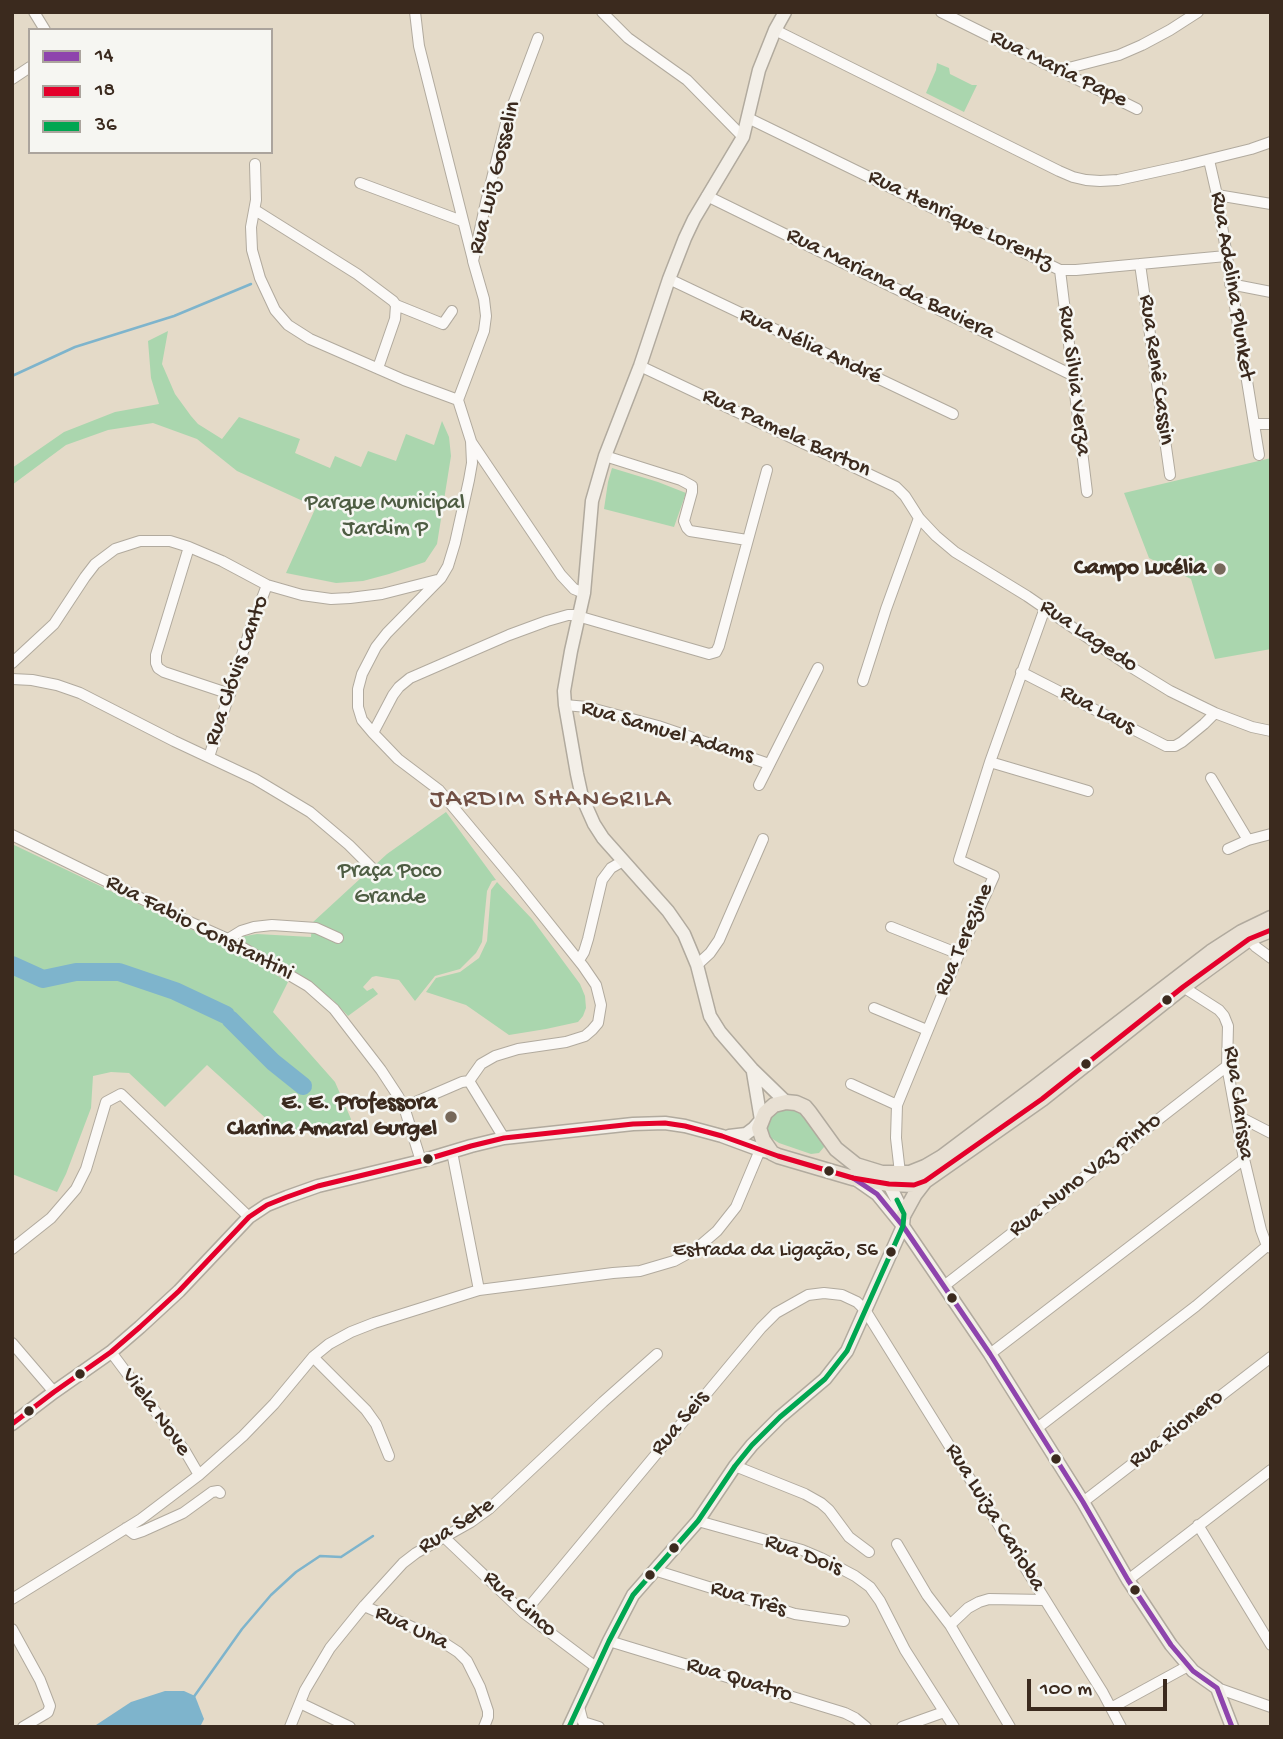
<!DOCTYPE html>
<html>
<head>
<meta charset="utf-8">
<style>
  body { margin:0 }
  #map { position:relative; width:1283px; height:1739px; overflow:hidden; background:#e4dac8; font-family:"Gochi Hand",sans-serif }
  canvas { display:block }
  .frame { position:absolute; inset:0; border:14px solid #3b2a1e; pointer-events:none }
  .legend { position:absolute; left:28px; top:28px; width:245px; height:126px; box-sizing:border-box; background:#f6f6f2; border:2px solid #aba49d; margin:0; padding:9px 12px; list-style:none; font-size:21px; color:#3b2a1e }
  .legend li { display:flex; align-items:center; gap:14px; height:35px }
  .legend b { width:35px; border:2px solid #aba49d }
  .scale { position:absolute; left:1027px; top:1679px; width:140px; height:32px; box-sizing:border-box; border:4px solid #3b2a1e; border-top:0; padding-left:9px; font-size:21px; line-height:24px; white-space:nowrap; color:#3b2a1e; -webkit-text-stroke:5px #f6f6f2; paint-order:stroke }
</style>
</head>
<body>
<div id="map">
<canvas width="1283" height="1739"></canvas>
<div class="frame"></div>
<ul class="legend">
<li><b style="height:9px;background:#8e44ad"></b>14</li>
<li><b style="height:9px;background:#e4002b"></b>18</li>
<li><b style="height:9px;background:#00a651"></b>36</li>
</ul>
<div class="scale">100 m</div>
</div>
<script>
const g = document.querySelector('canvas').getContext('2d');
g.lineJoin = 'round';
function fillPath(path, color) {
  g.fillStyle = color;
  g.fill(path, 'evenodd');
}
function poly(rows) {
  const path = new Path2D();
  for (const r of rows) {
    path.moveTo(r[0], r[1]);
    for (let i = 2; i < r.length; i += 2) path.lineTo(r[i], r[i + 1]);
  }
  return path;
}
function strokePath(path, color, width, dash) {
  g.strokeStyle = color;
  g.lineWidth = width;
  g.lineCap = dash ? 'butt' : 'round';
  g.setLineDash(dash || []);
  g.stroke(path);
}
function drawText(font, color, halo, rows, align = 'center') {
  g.font = font + ' "Gochi Hand",sans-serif';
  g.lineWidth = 5;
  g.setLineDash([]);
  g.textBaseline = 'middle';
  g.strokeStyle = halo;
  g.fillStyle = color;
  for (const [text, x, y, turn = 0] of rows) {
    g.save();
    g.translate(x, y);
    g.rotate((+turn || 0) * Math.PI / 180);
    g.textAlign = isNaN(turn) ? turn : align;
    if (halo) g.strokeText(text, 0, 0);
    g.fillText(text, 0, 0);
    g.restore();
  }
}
fillPath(poly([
  [937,63,949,68,950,74,972,85,977,85,964,112,926,93,936,70],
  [168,331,162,364,175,394,191,416,198,424,222,439,239,417,300,439,295,453,330,468,335,456,361,467,368,451,396,461,406,434,434,445,442,421,449,437,451,456,437,544,425,562,389,574,363,581,336,583,286,573,316,507,237,471,197,439,153,423,108,430,66,445,12,485,12,468,64,432,115,412,159,404,151,378,148,341],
  [1271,458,1271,649,1215,659,1191,579,1149,558,1124,493],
  [612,468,658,482,686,493,674,527,604,509,608,482],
  [446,812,496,880,492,881,487,891,482,942,476,953,460,969,435,976,415,1001,399,980,376,976,372,977,363,987,367,991,373,988,378,994,348,1016,333,1000,239,944,238,941,240,937,257,934,311,937,312,923,387,854],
  [12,844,237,951,288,982,273,1012,335,1082,351,1119,347,1130,281,1132,207,1065,165,1107,129,1073,111,1072,93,1076,91,1108,66,1174,57,1192,12,1174],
  [497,882,532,919,580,984,585,996,586,1008,583,1016,578,1022,546,1029,509,1035,466,1005,426,992,436,978,460,972,479,958,487,941,491,890],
  [798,1105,824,1142,824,1147,819,1153,811,1154,779,1143,771,1138,766,1133,766,1117,768,1113]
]), '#aad6ae');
fillPath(poly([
  [165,1691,184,1691,195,1696,204,1719,200,1727,93,1727,131,1702]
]), '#7eb4cc');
strokePath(poly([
  [12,376,75,347,174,316,251,284],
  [193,1698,242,1629,271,1595,296,1572,320,1556,341,1557,373,1536]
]), '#7eb4cc', 2.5);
strokePath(poly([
  [12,965,43,979,76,972,119,972,175,991,226,1015],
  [230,1019,273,1062,303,1086]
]), '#7eb4cc', 18);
const street = poly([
  [34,12,45,30],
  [415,12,419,46,473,260],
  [602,12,628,38,687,80,743,137],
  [941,12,1137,109],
  [775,30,1059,171,1073,177,1086,180,1100,181,1118,180,1182,166,1251,149,1271,142],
  [1057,71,1119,55,1142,45,1170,30,1198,12],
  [12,79,30,67],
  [748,118,1060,270,1076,270,1226,256],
  [1209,160,1217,195,1259,455],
  [255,164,256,200,251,227,252,250,260,278,275,310,288,325,310,339,404,380,458,400,471,441,472,463,469,480,455,543,448,566,441,578,387,633,376,647,362,674,358,689,358,707,362,720,373,733,398,759,439,790,515,881,583,966,596,985,601,1005,598,1023,592,1030,585,1036,566,1042,518,1049,495,1056,481,1064,469,1081],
  [360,183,462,221],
  [1217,195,1271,204],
  [707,196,1072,375],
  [255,210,357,274,393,301,396,305,395,319,378,368],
  [1140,264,1170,475],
  [1060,270,1087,492],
  [669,279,953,414],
  [1230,284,1271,292],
  [396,305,443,324,452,311],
  [640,366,896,487,905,496,919,518,936,536,955,552,1027,596,1126,664,1170,691,1215,713,1252,727,1271,731],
  [458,400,484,331,486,316,484,299,473,261,486,202,506,123,538,38],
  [1254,424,1271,424],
  [472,443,561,575,574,589,584,593],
  [605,456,681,480,692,486,692,492,684,521,687,528,690,531,747,540],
  [189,547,156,655,156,663,158,668,164,672,230,694],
  [12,663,54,624,85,577,95,564,115,549,140,541,170,541,189,547,222,561,267,585,302,595,331,599,350,598,382,594,437,580],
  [1021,672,1166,746,1175,746,1182,742,1204,724,1215,713],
  [12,679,32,680,57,685,80,693,174,741,255,779,310,812,349,845,375,871],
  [863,681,886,609,919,518],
  [565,705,587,707,658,726,769,764],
  [373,733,393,695,399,687,410,678,509,635,547,621,568,615,574,615,709,654,716,652,719,646,767,470],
  [209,757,250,630,267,585],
  [990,762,1088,791],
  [1211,778,1248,840],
  [759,785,818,668],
  [12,835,183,919,228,939,308,986,334,1009,381,1070,398,1096,404,1107,421,1161],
  [1228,849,1248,840,1271,834],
  [891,927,959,954],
  [1245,935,1256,947,1271,958],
  [228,939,241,931,254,927,272,925,316,928,338,938],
  [579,960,584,952,588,939,602,880,611,868,623,861],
  [697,965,710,953,719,940,763,839],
  [1180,985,1219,1010,1224,1016,1228,1026,1227,1066,1244,1159,1261,1230,1267,1246,1271,1248],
  [874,1008,927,1030],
  [851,1084,897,1105],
  [404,1107,462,1082,469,1081,504,1138],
  [1236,1115,1271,1133],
  [452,1152,479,1290],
  [900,1173,896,1138,897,1105,959,954,994,876,959,860,990,762,1045,608],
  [12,1249,51,1218,76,1189,86,1169,106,1102,121,1094,249,1217],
  [944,1286,1227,1066],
  [12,1343,54,1392],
  [111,1352,185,1451,199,1475],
  [990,1354,1244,1159],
  [313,1357,366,1410,376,1424,389,1456],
  [1036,1429,1196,1306,1267,1246],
  [735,1466,805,1494,821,1503,829,1510,849,1537,869,1552],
  [1083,1502,1271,1357],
  [698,1521,802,1550,821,1558,855,1576,870,1587,880,1601,905,1650,954,1727],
  [1198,1525,1271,1645],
  [126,1528,134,1534,143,1531,183,1513,212,1492,218,1491,220,1493],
  [444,1537,524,1613,597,1668],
  [897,1544,927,1595,950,1625],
  [654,1570,795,1614,844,1621],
  [1128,1580,1271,1470],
  [12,1599,141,1519,199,1475,243,1436,274,1404,313,1357,329,1344,351,1332,374,1323,479,1290,613,1273,640,1271,674,1261,696,1249,717,1231,736,1207,760,1150],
  [364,1606,435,1637,458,1652,467,1661,480,1687,488,1711,488,1717,484,1727],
  [524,1613,761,1328,776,1313,808,1295,824,1293,842,1295,857,1302,865,1310,1103,1693,1121,1727],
  [12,1629,40,1680,50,1706,48,1712,45,1714,23,1727],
  [609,1641,845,1713,855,1718,866,1727],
  [1217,1688,1271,1707],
  [300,1703,350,1727],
  [579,1707,583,1722,599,1727],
  [1111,1708,1188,1666],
  [290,1727,305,1690,330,1648,364,1606,403,1563,416,1553,471,1522,489,1509,603,1402,657,1354],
  [902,1727,944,1712],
  [1010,1727,950,1625,968,1608,979,1602,989,1599,1044,1600]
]);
const secondary = poly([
  [785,12,775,30,759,70,743,137,694,219,685,238,669,279,640,366,605,456,592,501,584,593,571,651,564,691,565,705,577,774,582,797,594,824,603,838,668,911,684,934,697,965,710,1016,720,1032,752,1069,786,1102],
  [729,1136,746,1134,754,1128,761,1120,753,1072],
  [857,1180,877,1194,903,1226,990,1354,1083,1502,1128,1580,1171,1645,1193,1671,1217,1688,1232,1727],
  [12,1424,54,1392,111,1352,140,1327,179,1291,249,1217,267,1205,287,1197,318,1186,421,1161,471,1146,504,1138,633,1124,665,1123,685,1126,722,1136,760,1150,772,1153],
  [569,1727,609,1641,633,1595,698,1521,735,1466,752,1445,780,1417,825,1379,847,1351,903,1226,904,1214,889,1184,889,1178]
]);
const primary = poly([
  [1271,918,1242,932,1211,952,1034,1088,942,1157,925,1167,910,1173,882,1173,856,1165,836,1149,810,1113,805,1107,796,1103,786,1102,774,1105,765,1113,759,1128,763,1140,772,1153,778,1156,853,1178,889,1184,914,1185,925,1181,1042,1099,1183,987,1249,939,1271,930],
  [904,1214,915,1194,925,1181]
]);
strokePath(street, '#b1aa9e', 12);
strokePath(secondary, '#b1aa9e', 15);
strokePath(primary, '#b1aa9e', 17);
strokePath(street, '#fbf9f7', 10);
strokePath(secondary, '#f3efe8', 12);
strokePath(primary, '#e8e0d3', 14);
strokePath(poly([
  [853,1178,877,1194,903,1226,990,1354,1083,1502,1128,1580,1171,1645,1193,1671,1217,1688,1232,1727]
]), '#8e44ad', 5);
strokePath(poly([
  [12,1424,54,1392,111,1352,140,1327,179,1291,249,1217,267,1205,287,1197,318,1186,421,1161,471,1146,504,1138,633,1124,665,1123,685,1126,722,1136,778,1156,853,1178,889,1184,914,1185,925,1181,1042,1099,1183,987,1249,939,1271,930]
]), '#e4002b', 5);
strokePath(poly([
  [569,1727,609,1641,633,1595,698,1521,735,1466,752,1445,780,1417,825,1379,847,1351,903,1226,904,1214,897,1200]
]), '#00a651', 5);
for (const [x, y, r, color] of [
  [1220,569,7,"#76685a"],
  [1167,1000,6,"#3b2a1e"],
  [1086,1064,6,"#3b2a1e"],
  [451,1117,7,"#76685a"],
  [428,1159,6,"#3b2a1e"],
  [829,1171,6,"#3b2a1e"],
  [891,1252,6,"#3b2a1e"],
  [952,1298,6,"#3b2a1e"],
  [80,1374,6,"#3b2a1e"],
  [29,1411,6,"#3b2a1e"],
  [1056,1459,6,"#3b2a1e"],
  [674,1548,6,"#3b2a1e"],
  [650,1575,6,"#3b2a1e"],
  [1135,1590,6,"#3b2a1e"]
]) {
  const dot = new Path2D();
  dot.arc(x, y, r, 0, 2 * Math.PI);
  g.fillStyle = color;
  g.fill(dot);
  strokePath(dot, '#f6f6f2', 2.5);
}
drawText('21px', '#3b2a1e', '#f6f6f2', [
  ["Estrada da Ligação, 56",878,1252]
], 'right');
drawText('23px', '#3b2a1e', '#f6f6f2', [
  ["Rua Maria Pape",1058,70,26],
  ["Rua Luiz Gosselin",496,178,-76],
  ["Rua Henrique Lorentz",960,221,26],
  ["Rua Mariana da Baviera",890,285,26],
  ["Rua Adelina Plunket",1231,286,81],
  ["Rua Nélia André",810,347,25],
  ["Rua Renê Cassin",1155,370,82],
  ["Rua Silvia Verza",1073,381,83],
  ["Rua Pamela Barton",786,434,25],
  ["Rua Lagedo",1088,637,34],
  ["Rua Clóvis Canto",238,671,-71],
  ["Rua Laus",1097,711,28],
  ["Rua Samuel Adams",667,733,16],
  ["Rua Fabio Constantini",199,929,27],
  ["Rua Terezine",965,940,-67],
  ["Rua Clarissa",1237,1103,82],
  ["Rua Nuno Vaz Pinto",1086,1176,-38],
  ["Viela Nove",155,1413,54],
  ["Rua Seis",681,1424,-50],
  ["Rua Rionero",1177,1430,-38],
  ["Rua Luiza Carioba",994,1518,58],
  ["Rua Sete",457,1527,-33],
  ["Rua Dois",803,1556,21],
  ["Rua Três",748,1600,17],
  ["Rua Cinco",519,1605,41],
  ["Rua Una",411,1629,25],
  ["Rua Quatro",739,1681,17]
]);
drawText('23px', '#4e5d43', '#f6f6f2', [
  ["Parque Municipal",385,504],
  ["Jardim P",385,530],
  ["Praça Poco",390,872],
  ["Grande",390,898]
]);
drawText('bold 23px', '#3b2a1e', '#f6f6f2', [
  ["Campo Lucélia",1206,569],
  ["E. E. Professora",437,1104],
  ["Clarina Amaral Gurgel",437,1130]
], 'right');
g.letterSpacing = '2px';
drawText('26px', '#715044', '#f6f6f2', [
  ["JARDIM SHANGRILA",551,801]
]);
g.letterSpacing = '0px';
</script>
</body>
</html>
